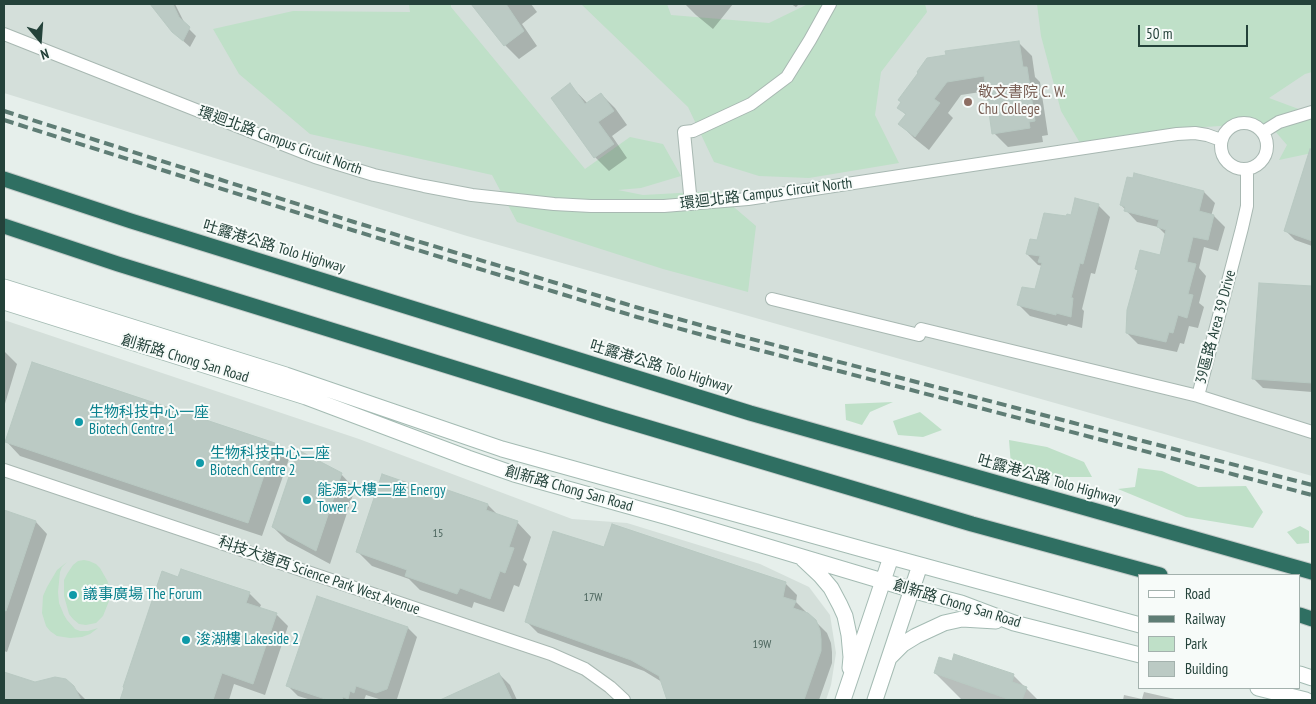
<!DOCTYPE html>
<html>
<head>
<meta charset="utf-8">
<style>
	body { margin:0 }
	#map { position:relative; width:1316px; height:704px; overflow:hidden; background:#e6efeb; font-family:"PT Sans Narrow",sans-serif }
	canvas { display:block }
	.frame { position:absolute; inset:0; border:5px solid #24423a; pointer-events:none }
	.legend { position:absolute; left:1138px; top:574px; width:162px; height:115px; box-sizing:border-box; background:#f7fbf9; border:1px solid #a3b1ad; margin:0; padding:6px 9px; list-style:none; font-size:15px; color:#24423a }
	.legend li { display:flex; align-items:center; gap:10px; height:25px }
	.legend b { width:25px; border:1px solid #a3b1ad }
	.north { position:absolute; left:15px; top:15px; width:50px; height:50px; -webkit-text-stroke:4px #f7fbf9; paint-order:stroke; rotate:162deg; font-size:14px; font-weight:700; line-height:20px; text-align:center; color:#24423a }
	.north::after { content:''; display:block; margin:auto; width:18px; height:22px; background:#24423a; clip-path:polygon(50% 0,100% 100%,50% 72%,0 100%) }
	.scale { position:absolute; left:1138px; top:25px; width:110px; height:22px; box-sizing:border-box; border:2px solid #24423a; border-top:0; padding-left:6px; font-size:15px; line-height:18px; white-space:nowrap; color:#24423a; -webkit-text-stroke:4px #f7fbf9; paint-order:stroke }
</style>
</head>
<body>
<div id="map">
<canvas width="1316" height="704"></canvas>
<div class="frame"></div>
<ul class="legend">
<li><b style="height:6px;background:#fff"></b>Road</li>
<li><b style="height:6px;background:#5f7d75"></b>Railway</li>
<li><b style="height:14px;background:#bfe0c8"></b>Park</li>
<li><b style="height:14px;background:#bbcac4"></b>Building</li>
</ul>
<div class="north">N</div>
<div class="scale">50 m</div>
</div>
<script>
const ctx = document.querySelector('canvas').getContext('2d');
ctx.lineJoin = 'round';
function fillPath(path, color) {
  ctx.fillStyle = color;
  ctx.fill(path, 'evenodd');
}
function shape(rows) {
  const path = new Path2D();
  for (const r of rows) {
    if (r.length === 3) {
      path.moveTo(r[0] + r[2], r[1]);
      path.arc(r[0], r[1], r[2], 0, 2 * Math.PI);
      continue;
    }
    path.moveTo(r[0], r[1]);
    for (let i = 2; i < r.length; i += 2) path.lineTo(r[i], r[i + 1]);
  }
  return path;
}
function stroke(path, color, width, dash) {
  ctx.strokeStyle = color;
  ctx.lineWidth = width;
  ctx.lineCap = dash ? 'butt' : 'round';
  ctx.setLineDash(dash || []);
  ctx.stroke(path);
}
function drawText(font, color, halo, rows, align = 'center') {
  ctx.font = font + ' "PT Sans Narrow","Noto Sans TC",sans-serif';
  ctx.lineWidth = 4;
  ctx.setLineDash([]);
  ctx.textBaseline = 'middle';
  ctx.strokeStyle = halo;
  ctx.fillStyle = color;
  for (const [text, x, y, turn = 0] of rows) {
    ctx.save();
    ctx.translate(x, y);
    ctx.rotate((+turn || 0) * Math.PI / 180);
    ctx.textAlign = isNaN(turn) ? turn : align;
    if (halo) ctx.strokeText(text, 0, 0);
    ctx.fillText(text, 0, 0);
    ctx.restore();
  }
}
fillPath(shape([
	[4,4,1312,4,1312,476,467,236,4,93],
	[4,320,359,439,572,519,627,523,760,564,809,587,830,615,836,653,831,685,826,700,4,700]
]), '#d4dfda');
fillPath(shape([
	[409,4,451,4,451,7,585,169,630,137,663,144,681,176,641,188,618,190,643,195,715,191,756,226,748,292,663,269,517,222,492,175,310,134,239,74,213,29,293,11,410,12],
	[581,4,667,4,671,15,769,23,808,4,925,4,927,12,881,72,875,115,899,163,809,178,759,176,714,162,688,107],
	[1037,4,1312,4,1312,72,1305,74,1269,98,1312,114,1312,153,1279,160,1287,145,1268,123,1173,129,1080,143,1061,111,1041,36],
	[893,402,870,412,862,425,846,420,845,404],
	[920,412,942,430,923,437,898,435,893,421],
	[1009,440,1047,447,1084,462,1092,477,1061,477,1039,474,1011,465],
	[1138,468,1162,471,1198,487,1246,486,1263,512,1253,528,1186,517,1118,489,1135,487],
	[1300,526,1309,531,1309,543,1297,544,1287,532],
	[84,560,89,561,96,564,100,568,108,582,109,591,109,601,103,616,96,623,86,625,79,624,73,619,69,614,64,596,64,580,67,574,73,565,78,561],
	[67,562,62,567,60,572,58,592,59,603,64,615,67,620,75,629,80,631,88,631,98,628,90,634,82,637,70,638,57,636,50,631,46,626,42,613,43,596,47,587,57,570]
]), '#bfe0c8');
fillPath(shape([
	[154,4,175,4,186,26,196,36,190,47,181,39,157,11],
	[473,4,531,4,537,12,522,24,537,46,519,59,505,45],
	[685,4,733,4,713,29,696,15],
	[791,4,799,4,796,7],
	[1018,42,1032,56,1035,77,1040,82,1048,135,1042,136,1043,142,1008,147,994,133,987,91,961,95,948,113,953,118,929,150,914,138,900,124,906,115,899,107],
	[570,85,588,104,601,94,615,108,627,125,612,136,627,158,609,171,595,157],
	[1312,145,1312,246,1295,240,1285,230],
	[1204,192,1215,203,1211,216,1214,216,1225,227,1218,251,1204,247,1199,268,1206,276,1199,303,1204,307,1198,328,1189,326,1184,344,1180,343,1177,352,1138,344,1127,333,1139,271,1137,269,1161,256,1166,235,1158,227,1137,222,1121,205],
	[1098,205,1110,217,1095,274,1091,273,1082,309,1084,311,1082,328,1068,324,1067,326,1030,316,1019,305,1036,291,1043,266,1038,265,1027,254,1038,242,1067,218],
	[1260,284,1312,287,1312,392,1263,388,1253,378],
	[4,351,17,364,4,407],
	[33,364,275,445,289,459,262,536,20,456,6,441],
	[341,474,355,489,330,564,287,541,273,527],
	[437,488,488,505,499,516,517,522,531,537,523,560,527,564,519,587,514,585,504,612,474,602,472,608,420,590,409,579,372,566,358,552,435,493],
	[4,511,36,522,47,534,7,652,4,651],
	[612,526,786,584,797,595,796,602,827,633,831,643,832,652,832,663,819,700,669,700,662,682,644,671,538,633,526,621,605,549],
	[179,578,249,593,261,605,259,609,276,614,288,626,265,695,234,684,229,700,121,700,125,688],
	[408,628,417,637,397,699,392,700,382,700,366,695,364,700,311,700,298,696,288,686],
	[4,673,35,683,73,687,86,700,4,700],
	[935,673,1014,676,1038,700,965,700,961,699],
	[499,674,510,685,517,700,443,700],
	[1144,692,1179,700,1123,700,1124,695,1142,699]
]), '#0003');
const building = shape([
	[150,4,173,4,179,17,190,27,183,41,172,32,150,4],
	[471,4,506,4,524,31,504,46,471,4],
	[1019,41,1023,67,1027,67,1035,121,1029,122,1030,128,992,134,984,76,947,82,934,99,940,103,915,137,898,124,906,114,897,108,901,102,898,100,918,73,917,72,927,58,946,55,945,51,1019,41],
	[570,83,585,104,601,93,614,111,598,122,614,144,594,158,551,98,570,83],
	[1310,149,1312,150,1312,241,1284,231,1310,149],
	[1134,173,1204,191,1199,211,1214,215,1208,240,1193,237,1187,262,1196,264,1188,294,1193,295,1187,318,1178,315,1173,333,1169,332,1166,342,1126,333,1127,310,1138,270,1135,269,1140,250,1160,255,1166,230,1157,227,1159,220,1124,211,1125,207,1120,205,1127,177,1133,178,1134,173],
	[1075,198,1099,204,1083,264,1080,263,1071,298,1073,298,1071,317,1056,313,1056,315,1017,305,1022,287,1035,289,1042,263,1038,262,1040,256,1026,254,1030,239,1037,240,1044,213,1066,216,1067,214,1071,215,1075,198],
	[1259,283,1312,286,1312,383,1252,379,1259,283],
	[32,362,275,443,248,523,5,442,32,362],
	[298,450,342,473,316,551,272,527,298,450],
	[382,474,434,492,436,486,488,504,486,510,518,521,509,547,514,548,505,573,500,571,490,599,460,588,457,594,405,576,407,570,356,552,382,474],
	[4,510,36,521,6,611,4,610,4,510],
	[612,524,786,582,783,597,796,601,793,608,808,613,816,620,820,630,821,639,821,651,804,700,667,700,659,676,631,660,525,622,553,531,604,547,612,524],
	[181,569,250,592,246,603,277,613,253,684,222,673,213,700,120,700,124,688,123,687,162,571,178,577,181,569],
	[317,596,408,627,387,689,376,693,356,686,354,693,350,691,348,699,343,697,342,700,328,700,286,686,317,596],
	[954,654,1014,674,1012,682,1027,687,1022,700,1011,700,934,673,939,657,952,661,954,654],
	[4,672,35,682,55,677,66,679,74,686,81,700,4,700,4,672],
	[499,673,512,700,440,700,499,673]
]);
fillPath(building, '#bbcac4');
stroke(building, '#b8c9c2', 1);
const street = shape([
	[4,34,315,157,374,175,424,186,472,195,554,204,591,206,664,206,748,199,1177,134,1195,133,1207,135,1221,140],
	[1244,146,23],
	[1263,132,1279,122,1312,112],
	[691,204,684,132,693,131,751,104,787,77,810,40,830,4],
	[772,299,919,335,921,329,1198,396,1312,432],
	[1198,396,1242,228,1247,206,1247,169],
	[4,470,551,654,585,669,610,687,624,700]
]);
const secondary = shape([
	[4,287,286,375,502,449,869,551,1140,625],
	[4,302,306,397,468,458,514,474,668,517,926,594,961,603,1014,623,1140,655],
	[803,559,820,575,831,588,840,605,845,616,849,635,851,657,850,668],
	[890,657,903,644,916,636,944,623,962,619,996,621],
	[1300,674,1312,678],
	[1258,688,1306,700],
	[843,700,891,557],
	[875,700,920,565]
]);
const highway = shape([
	[4,179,131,221,750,413,1312,572],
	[4,226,118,264,606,415,972,524,1160,575],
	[1300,615,1312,619]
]);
stroke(street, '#a8b8b2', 14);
stroke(secondary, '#a4bbb3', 17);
stroke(highway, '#c2cac8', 17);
stroke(street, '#fff', 12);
stroke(secondary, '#fff', 15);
stroke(highway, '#2f6f62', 15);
stroke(shape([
	[4,111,354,222,639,308,736,335,1312,485],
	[4,120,352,230,637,317,732,343,1312,495]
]), '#5f7d75', 4, [10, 5]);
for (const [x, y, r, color] of [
	[968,102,5,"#8d6e63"],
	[79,422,5,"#0f9aa8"],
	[200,463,5,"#0f9aa8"],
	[307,500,5,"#0f9aa8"],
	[73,595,5,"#0f9aa8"],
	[186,640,5,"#0f9aa8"]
]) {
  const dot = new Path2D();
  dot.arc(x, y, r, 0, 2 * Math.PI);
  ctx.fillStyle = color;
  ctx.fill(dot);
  stroke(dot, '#f7fbf9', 2);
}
drawText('12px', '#4a645c', null, [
	["15",438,534],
	["17W",593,598],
	["19W",762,645]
]);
drawText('15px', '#785e54', '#f7fbf9', [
	["敬文書院 C. W.",978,93],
	["Chu College",978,110]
], 'left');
drawText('15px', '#24423a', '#f7fbf9', [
	["環迴北路 Campus Circuit North",280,141,20],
	["環迴北路 Campus Circuit North",766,194,-7],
	["吐露港公路 Tolo Highway",274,247,17],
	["39區路 Area 39 Drive",1216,327,-75],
	["創新路 Chong San Road",185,359,17],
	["吐露港公路 Tolo Highway",661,367,17],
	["吐露港公路 Tolo Highway",1049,480,16],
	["創新路 Chong San Road",569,489,16],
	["科技大道西 Science Park West Avenue",319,576,19],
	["創新路 Chong San Road",957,604,17]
]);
drawText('15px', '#0d838f', '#f7fbf9', [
	["生物科技中心一座",89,413],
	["Biotech Centre 1",89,430],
	["生物科技中心二座",210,454],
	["Biotech Centre 2",210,471],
	["能源大樓二座 Energy",317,491],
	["Tower 2",317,508],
	["議事廣場 The Forum",83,595],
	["浚湖樓 Lakeside 2",196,640]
], 'left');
</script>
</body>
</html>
